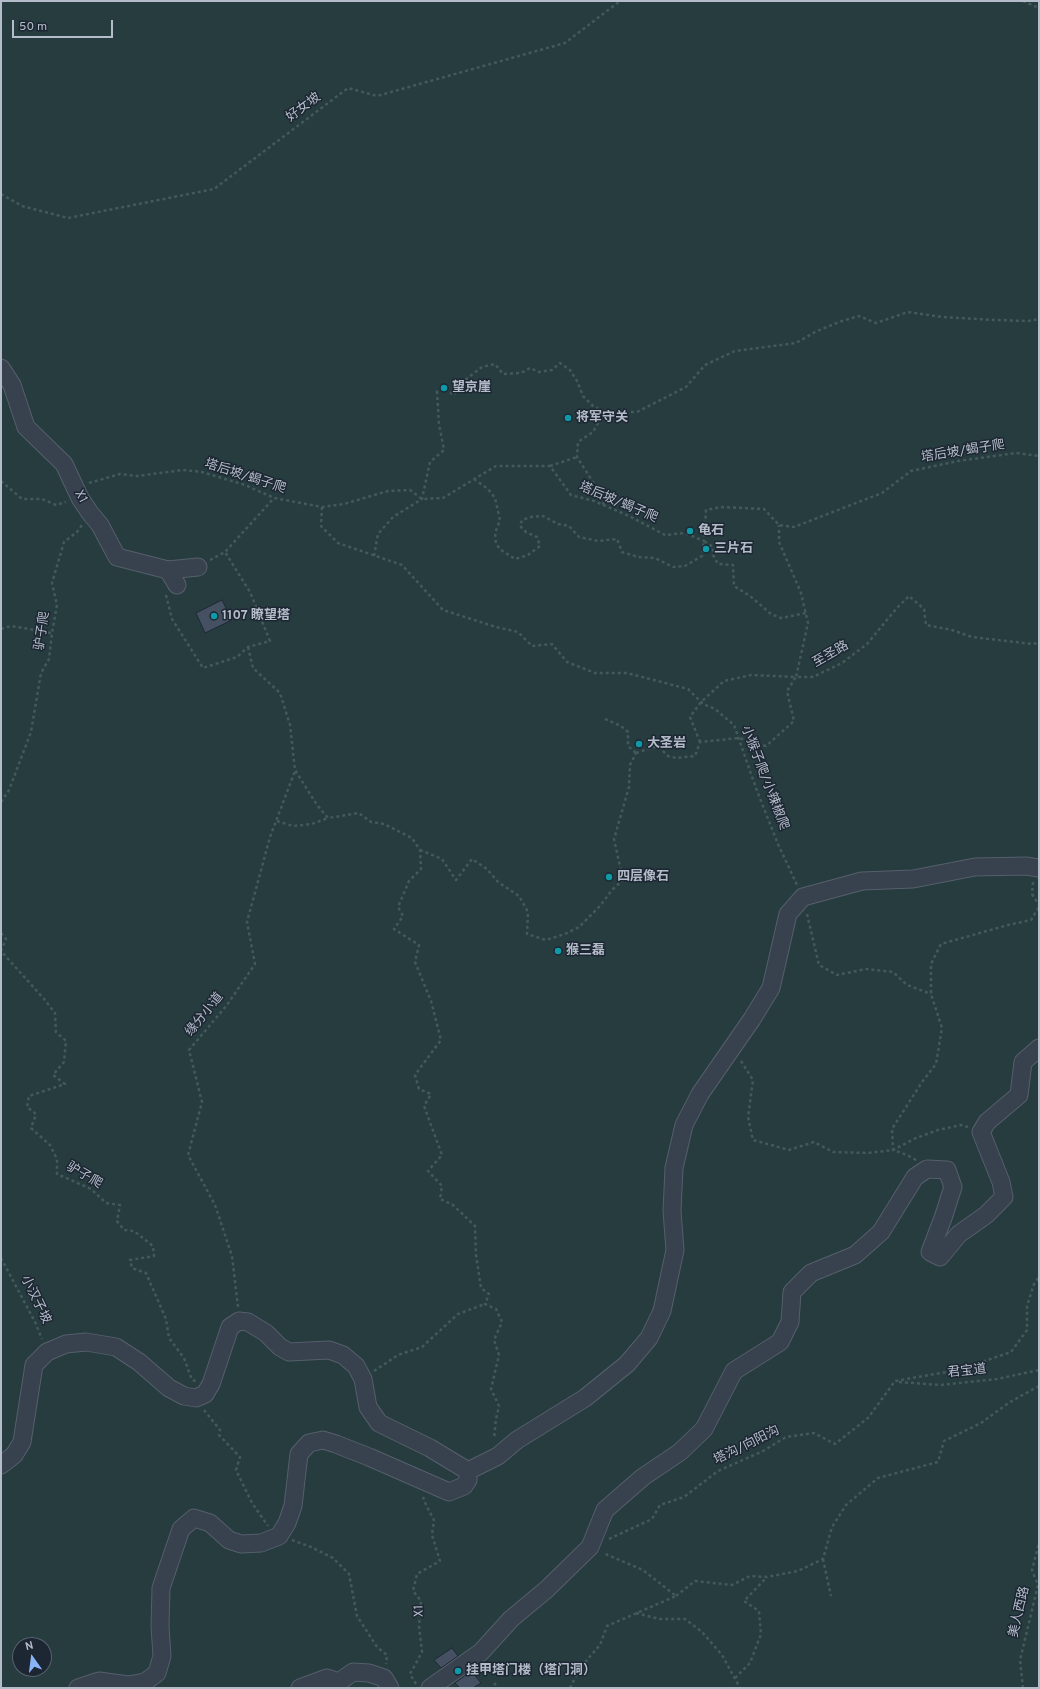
<!DOCTYPE html>
<html>
<head>
<meta charset="utf-8">
<style>
	body { margin:0 }
	#map { position:relative; width:1040px; height:1689px; overflow:hidden; background:#242f3e; font-family:Overpass,sans-serif }
	canvas { display:block }
	.frame { position:absolute; inset:0; border:2px solid #b4bcc9; pointer-events:none }
	.north { position:absolute; left:12px; top:1637px; width:40px; height:40px; box-sizing:border-box; background:#1d2633; border:1px solid #59626f; border-radius:50%; rotate:346deg; font-size:11px; font-weight:700; line-height:16px; text-align:center; color:#b4bcc9 }
	.north::after { content:''; display:block; margin:auto; width:14px; height:18px; background:#8ab4f8; clip-path:polygon(50% 0,100% 100%,50% 72%,0 100%) }
	.scale { position:absolute; left:12px; top:20px; width:101px; height:18px; box-sizing:border-box; border:2px solid #b4bcc9; border-top:0; padding-left:5px; font-size:12px; line-height:14px; white-space:nowrap; color:#b4bcc9; -webkit-text-stroke:3px #1d2633; paint-order:stroke }
</style>
</head>
<body>
<div id="map">
<canvas width="1040" height="1689"></canvas>
<div class="frame"></div>
<div class="north">N</div>
<div class="scale">50 m</div>
</div>
<script>
const ctx = document.querySelector('canvas').getContext('2d');
ctx.lineJoin = 'round';
function fillPath(path, color) {
  ctx.fillStyle = color;
  ctx.fill(path, 'evenodd');
}
function shape(rows) {
  const path = new Path2D();
  for (const r of rows) {
    path.moveTo(r[0], r[1]);
    for (let i = 2; i < r.length; i += 2) path.lineTo(r[i], r[i + 1]);
  }
  return path;
}
function stroke(path, color, width, dash) {
  ctx.strokeStyle = color;
  ctx.lineWidth = width;
  ctx.lineCap = dash ? 'butt' : 'round';
  ctx.setLineDash(dash || []);
  ctx.stroke(path);
}
function drawText(font, color, halo, rows, align = 'center') {
  ctx.font = font + ' Overpass,"Noto Sans SC",sans-serif';
  ctx.lineWidth = 3;
  ctx.setLineDash([]);
  ctx.textBaseline = 'middle';
  ctx.strokeStyle = halo;
  ctx.fillStyle = color;
  for (const [text, x, y, turn = 0] of rows) {
    ctx.save();
    ctx.translate(x, y);
    ctx.rotate((+turn || 0) * Math.PI / 180);
    ctx.textAlign = isNaN(turn) ? turn : align;
    if (halo) ctx.strokeText(text, 0, 0);
    ctx.fillText(text, 0, 0);
    ctx.restore();
  }
}
fillPath(shape([
	[1,1,1039,1,1039,1688,1,1688],
	[20,1645,44,1645,44,1669,20,1669]
]), '#263c3f');
const building = shape([
	[222,600,232,620,205,633,196,613,222,600],
	[452,1648,458,1656,441,1668,434,1660,452,1648],
	[471,1671,481,1683,473,1688,460,1688,455,1683,471,1671]
]);
fillPath(building, '#455162');
stroke(building, '#1f2835', 1);
const minor = shape([
	[1,368,12,385,26,427,64,464,80,498,90,513,100,525,117,557,168,570,198,567],
	[168,570,177,585],
	[1,1465,14,1455,22,1442,34,1365,47,1352,66,1344,86,1342,116,1347,139,1362,169,1388,184,1396,196,1398,205,1394,211,1384,230,1327,239,1321,248,1322,266,1333,280,1347,289,1352,329,1350,343,1355,356,1366,363,1379,368,1407,379,1423,430,1448,468,1471],
	[468,1471,498,1456,517,1440,585,1398,627,1364,649,1338,662,1311,675,1250,672,1211,674,1168,684,1125,700,1094,752,1019,771,988,788,914,803,897,862,881,913,879,975,867,1026,866,1039,868],
	[78,1688,99,1681,128,1685,145,1682,157,1673,162,1656,160,1626,161,1588,181,1529,194,1518,210,1523,229,1540,241,1544,261,1543,279,1536,287,1523,293,1506,299,1454,309,1443,323,1440,336,1444,369,1457,449,1492,464,1486,468,1480,468,1471],
	[300,1688,327,1678,339,1682,353,1672,369,1673,384,1678,390,1688],
	[430,1688,481,1652,511,1619,547,1589,590,1547,605,1510,643,1477,680,1452,704,1429,734,1371,780,1342,790,1322,792,1292,811,1273,855,1255,881,1232,915,1177,927,1169,947,1170,953,1187,943,1218,930,1252,940,1257,959,1234,986,1215,1004,1197,1001,1182,981,1132,987,1122,1019,1095,1023,1062,1039,1048]
]);
stroke(minor, '#565f6c', 19);
stroke(shape([
	[1023,1,1039,8],
	[1,194,22,206,68,218,214,189,348,88,377,96,565,43,620,1],
	[550,466,577,457],
	[474,479,488,489,495,498,500,520,495,533,496,544,501,550,515,559,528,555,540,546,537,537,526,532,520,526,522,520,531,517,543,516,558,524,569,526,579,537,598,541,617,539,622,552,638,557,655,558,673,567,685,566,702,556,704,541,713,547,713,555,718,564,733,565,734,586,750,596,771,614,781,618,806,613],
	[1,481,22,499,42,499,56,505,66,502],
	[89,483,120,474,137,476,183,470,202,472,245,485,274,498,322,507,344,504,388,491,410,490,422,499,443,498,496,466,550,466,571,495,594,501,629,516,665,535,685,533,704,541,706,510,721,507,764,509,779,525,794,527,882,493,911,471,958,461,1016,453,1039,456],
	[604,505,598,490,577,457,578,442,593,432,604,412],
	[322,507,321,526,338,543,402,565,443,610,496,627,518,632,532,646,552,644,567,662,595,673,627,673,688,689,703,704,715,709,734,725,757,791,778,844,797,885],
	[374,556,378,534,393,517,422,499,430,462,444,450,439,424,437,391,444,388,454,395,465,380,482,367,495,364,503,374,521,373,530,368,539,372,552,370,560,363,570,370,577,381,583,396,593,406,604,412,637,412,686,387,705,365,735,351,796,343,815,332,839,322,859,316,876,323,908,312,942,317,995,320,1028,321,1039,319],
	[210,560,225,552,274,498],
	[166,595,172,619,203,668,237,657,248,647,270,641,250,592,225,552],
	[1,629,11,626,51,633],
	[248,647,253,668,280,693,290,725,295,770,317,805,328,818,359,813,371,822,384,824,412,838,420,850,421,869,409,881,398,907,403,916,394,929,419,945,415,962,431,1001,441,1040,415,1075,419,1089,431,1094,424,1106,442,1155,428,1171,442,1186,440,1199,453,1205,475,1226,476,1255,481,1288,489,1294,485,1304,496,1309,502,1322,494,1340,499,1355,491,1389,499,1406,496,1419,494,1439],
	[605,719,621,726,628,732,628,746,636,753],
	[700,742,690,717,701,702,724,681,751,675,796,677,808,623,801,593,779,542,779,525],
	[636,753,658,746,668,756,676,758,695,756,700,742,739,738,766,746,794,721,787,691,796,677,813,677,842,663,867,644,896,609,909,596,924,609,926,625,952,630,972,637,1032,644,1039,643],
	[1,802,9,790,31,732,41,673,49,659,52,633,57,605,52,583,64,542,77,532,82,525],
	[277,821,293,826,312,824,328,818],
	[420,850,442,859,456,880,472,859,487,869,498,882,519,896,528,912,527,934,546,940,565,934,579,927,600,906,612,890,623,880,614,839,629,787,630,765,636,753],
	[1033,882,1032,894,1039,905],
	[807,914,819,965,837,975,866,969,893,972,907,985,931,994],
	[1,933,6,939,1,951,44,999,55,1013,56,1032,66,1041,64,1062,53,1075,65,1084,29,1096,27,1107,36,1114,31,1128,50,1145,57,1159,57,1174,91,1189,106,1203,120,1205,117,1221,124,1230,134,1231,153,1246,154,1256,130,1260,132,1268,146,1273,166,1319,169,1338,184,1358,192,1380,196,1381],
	[741,1061,753,1080,748,1117,753,1140,789,1150,814,1142,833,1152,868,1153,893,1150,916,1138,938,1130,961,1125,968,1127],
	[916,1160,907,1155,893,1150,892,1129,922,1082,936,1064,942,1028,931,994,931,964,941,944,1008,925,1031,920,1039,907],
	[1,1258,35,1322,42,1339],
	[238,1307,232,1256,215,1205,188,1155,202,1102,189,1050,227,1005,255,964,247,922,270,837,295,771],
	[374,1371,398,1355,422,1347,458,1314,485,1304],
	[899,1382,940,1385,997,1379,1039,1370],
	[204,1410,220,1430,219,1435,240,1457,236,1470,252,1503,268,1526],
	[609,1539,652,1519,660,1505,684,1497,718,1471,763,1451,786,1437,814,1433,835,1444,868,1418,895,1381,958,1370,1011,1352,1027,1330,1027,1306,1034,1284,1039,1277],
	[292,1540,311,1547,333,1558,349,1574,357,1616,377,1647,387,1655,386,1664],
	[823,1559,831,1596],
	[676,1596,695,1581,732,1585,750,1576,767,1577,798,1571,823,1559,832,1527,846,1505,878,1478,938,1462,944,1441,981,1423,1010,1402,1039,1386],
	[636,1613,659,1619,685,1619,702,1632,722,1655,740,1688],
	[735,1678,750,1663,761,1634,759,1611,744,1601,767,1577],
	[494,1683,498,1688],
	[416,1684,410,1674,422,1652,419,1626,421,1601,413,1591,417,1574,440,1561,432,1535,434,1520,427,1507,423,1497],
	[570,1688,580,1668,600,1645,607,1626,676,1596,643,1570,603,1553],
	[1023,1688,1020,1660,1038,1585,1032,1570,1039,1543]
]), '#44595c', 2.5, [3, 3]);
stroke(minor, '#38414e', 17);
for (const [x, y, r, color] of [
	[444,388,4,"#0f9aa8"],
	[568,418,4,"#0f9aa8"],
	[690,531,4,"#0f9aa8"],
	[706,549,4,"#0f9aa8"],
	[214,616,4,"#0f9aa8"],
	[639,744,4,"#0f9aa8"],
	[609,877,4,"#0f9aa8"],
	[558,951,4,"#0f9aa8"],
	[458,1671,4,"#0f9aa8"]
]) {
  const dot = new Path2D();
  dot.arc(x, y, r, 0, 2 * Math.PI);
  ctx.fillStyle = color;
  ctx.fill(dot);
  stroke(dot, '#1d2633', 1.5);
}
drawText('13px', '#b4bcc9', '#1d2633', [
	["好女坡",304,108,-37],
	["塔后坡/蝎子爬",963,452,-9],
	["塔后坡/蝎子爬",245,477,18],
	["X1",80,497,62],
	["塔后坡/蝎子爬",618,503,23],
	["驴子爬",43,631,-82],
	["至圣路",831,655,-30],
	["小猴子爬/小辣椒爬",764,778,69],
	["缘分小道",205,1015,-51],
	["驴子爬",84,1176,30],
	["小汉子坡",35,1300,64],
	["君宝道",967,1372,-6],
	["塔沟/向阳沟",747,1446,-26],
	["X1",420,1611,-91],
	["美人西路",1020,1612,-77]
]);
drawText('bold 13px', '#b4bcc9', '#1d2633', [
	["望京崖",452,388],
	["将军守关",576,418],
	["龟石",698,531],
	["三片石",714,549],
	["1107 瞭望塔",222,616],
	["大圣岩",647,744],
	["四层像石",617,877],
	["猴三磊",566,951],
	["挂甲塔门楼（塔门洞）",466,1671]
], 'left');
</script>
</body>
</html>
